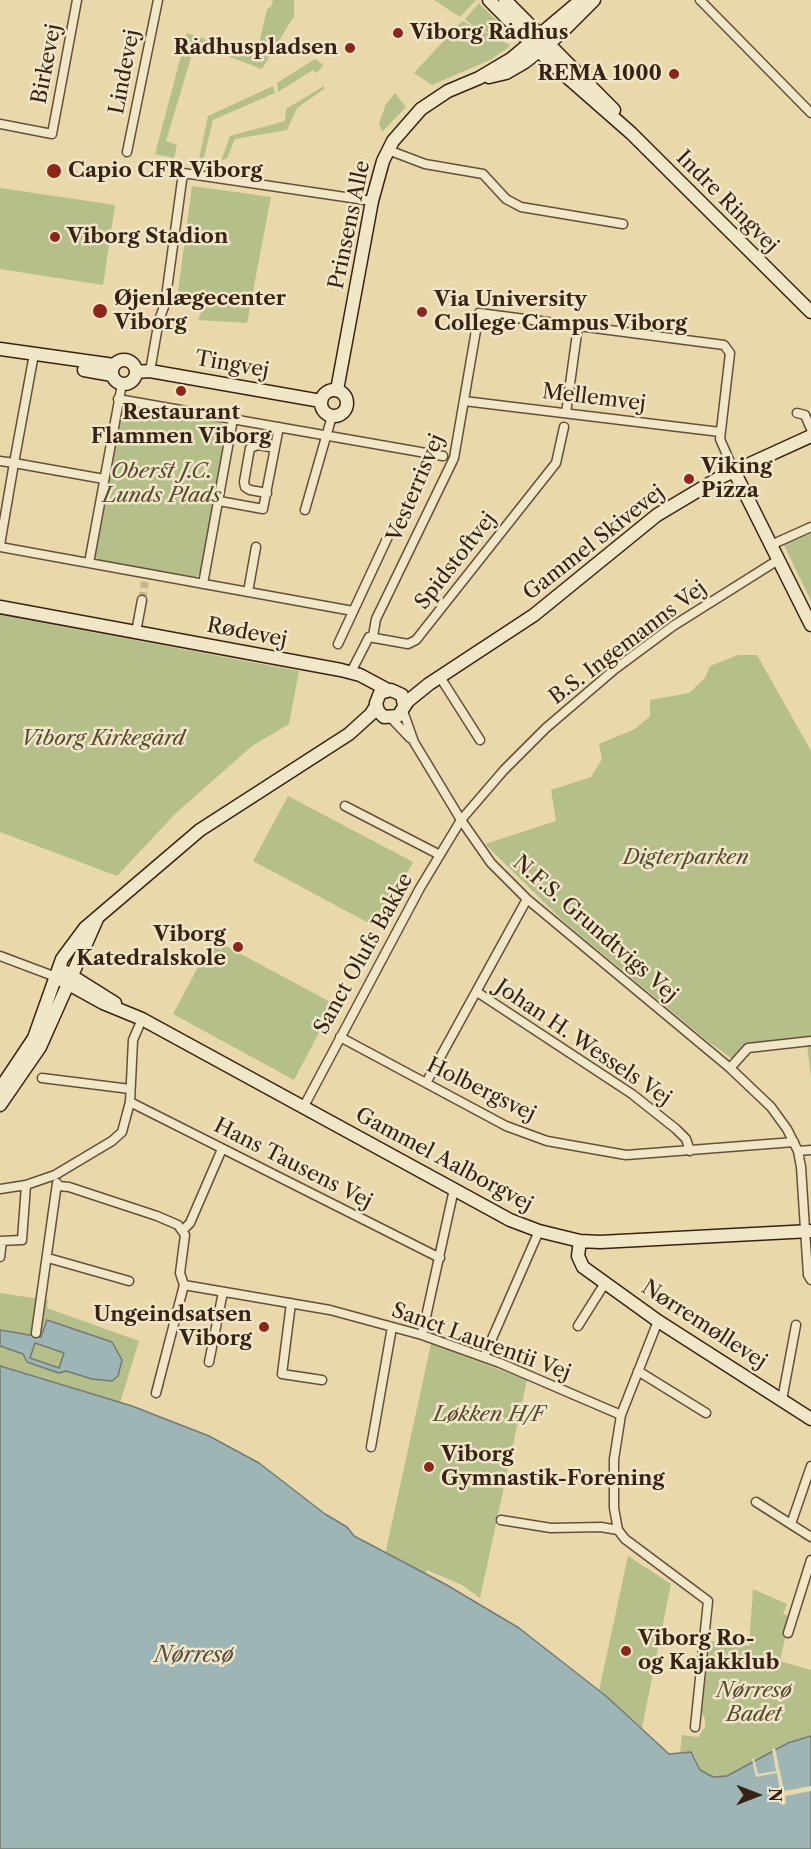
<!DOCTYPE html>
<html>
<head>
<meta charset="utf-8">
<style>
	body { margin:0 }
	#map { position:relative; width:811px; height:1849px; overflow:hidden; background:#e9d8aa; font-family:"Libre Caslon Text",serif }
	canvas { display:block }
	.north { position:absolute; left:727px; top:1765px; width:60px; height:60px; -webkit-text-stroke:4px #f1e6c8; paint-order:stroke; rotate:90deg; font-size:16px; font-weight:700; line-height:24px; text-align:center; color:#382312 }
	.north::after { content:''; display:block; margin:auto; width:21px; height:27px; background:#382312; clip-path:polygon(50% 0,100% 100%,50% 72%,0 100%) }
</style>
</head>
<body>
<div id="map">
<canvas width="811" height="1849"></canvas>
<div class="north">N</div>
</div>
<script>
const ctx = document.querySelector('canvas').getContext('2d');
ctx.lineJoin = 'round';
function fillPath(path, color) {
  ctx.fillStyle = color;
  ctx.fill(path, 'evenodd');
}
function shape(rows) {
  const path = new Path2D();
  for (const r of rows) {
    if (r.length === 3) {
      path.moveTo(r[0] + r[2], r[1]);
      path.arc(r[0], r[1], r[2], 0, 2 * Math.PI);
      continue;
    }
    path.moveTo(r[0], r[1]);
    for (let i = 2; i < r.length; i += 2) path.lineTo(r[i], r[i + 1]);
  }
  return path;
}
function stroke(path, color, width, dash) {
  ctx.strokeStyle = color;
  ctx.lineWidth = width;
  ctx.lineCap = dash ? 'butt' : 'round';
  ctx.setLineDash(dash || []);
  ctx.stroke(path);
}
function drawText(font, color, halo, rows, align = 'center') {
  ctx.font = font + ' "Libre Caslon Text",serif';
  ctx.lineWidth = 5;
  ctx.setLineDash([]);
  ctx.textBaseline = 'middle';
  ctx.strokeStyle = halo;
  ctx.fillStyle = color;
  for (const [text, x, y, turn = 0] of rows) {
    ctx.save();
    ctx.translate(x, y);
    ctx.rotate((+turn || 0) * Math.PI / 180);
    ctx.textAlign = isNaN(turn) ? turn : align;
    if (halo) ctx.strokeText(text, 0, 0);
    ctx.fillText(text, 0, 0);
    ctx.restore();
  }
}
fillPath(shape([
	[273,0,294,0,294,16,262,69,195,44,166,141,177,145,174,158,155,154,187,33,256,57,267,9,271,7],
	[434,0,476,0,460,17],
	[479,3,508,32,510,42,473,26,465,19],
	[462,21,510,45,509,47,490,60,432,85,414,73],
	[315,59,323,65,317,73,313,70,278,92,277,83],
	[273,86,275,93,213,120,204,157,199,159,208,116],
	[324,86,324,89,297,108,287,130,235,139,227,158,221,161,230,136,285,121,286,109],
	[395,93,406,107,382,132,379,123,386,104],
	[192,186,271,197,247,323,198,320,205,304,177,299],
	[0,188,115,205,103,285,0,269],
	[128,405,218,421,227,428,202,572,196,577,99,560,94,555,121,409],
	[811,533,811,601,784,545],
	[0,615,299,671,289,724,252,746,176,813,117,876,0,832],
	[738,655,757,655,811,751,811,1078,807,1045,751,1051,739,1064,705,1039,562,920,485,844,556,821,551,790,591,777,602,759,599,744,635,729,650,716,650,700,689,693,705,678,710,666],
	[288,796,413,862,378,928,253,861],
	[213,939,334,1004,294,1080,173,1014],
	[0,1293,48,1300,47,1308,139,1341,120,1403,0,1366],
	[431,1344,527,1380,480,1598,462,1585,427,1570,425,1574,385,1555],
	[628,1556,671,1584,642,1728,599,1691],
	[753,1589,787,1604,783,1614,790,1616,780,1661,811,1670,811,1736,788,1743,727,1776,713,1777,700,1770,694,1755,680,1752,682,1735,698,1737,705,1727,705,1719,701,1712,710,1641,749,1646]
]), '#b4bf8a');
const water = shape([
	[47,1320,112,1342,122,1360,118,1376,112,1381,92,1379,66,1371,59,1373,27,1362,23,1354,0,1346,0,1330,41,1337,47,1320],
	[35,1343,64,1353,59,1368,30,1358,35,1343],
	[0,1366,132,1406,209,1436,259,1463,325,1514,347,1527,354,1536,445,1584,519,1628,606,1696,669,1754,691,1752,700,1770,713,1777,727,1776,788,1743,811,1736,811,1849,0,1849,0,1366]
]);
fillPath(water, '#9db6b5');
stroke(water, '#757b74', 1.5);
fillPath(shape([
	[775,1748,784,1791,811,1786,811,1791,785,1796,786,1804,782,1805,777,1773,756,1777,752,1759,754,1758,758,1774,776,1771,772,1749]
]), '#e9d8aa');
stroke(shape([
	[142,600,145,582]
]), '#c6b48c', 8, [8, 4]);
const street = shape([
	[700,0,811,113],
	[0,124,52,134,77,0],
	[388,150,425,164,483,174,506,199,521,207,623,224],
	[127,152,158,0],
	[150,371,159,320,165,304,183,173,372,201],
	[118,399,443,456],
	[464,401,720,432],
	[566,413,578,326],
	[797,413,805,415,811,429],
	[0,461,14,463,34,354],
	[267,493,250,490,245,487,244,482,250,448,258,445,275,448],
	[219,501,263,509,279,427],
	[305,510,332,416],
	[0,545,14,463,104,479],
	[771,545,811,527],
	[0,547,353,611],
	[89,563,122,384],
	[203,584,233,419],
	[248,592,256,547],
	[136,632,142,600],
	[373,636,376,619,454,458,479,313,724,345,730,353,720,439,734,471],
	[338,644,392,528],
	[351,672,369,637,408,644,416,640,556,463,564,427],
	[440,677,480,740],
	[403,711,414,742,461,820,491,863,527,899,730,1068,771,1107,787,1129,798,1151,801,1167,808,1275,811,1280],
	[391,718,410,738],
	[345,806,440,855],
	[0,956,56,977],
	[477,992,632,1094,676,1129,686,1139,690,1151],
	[340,1037,506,1126,547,1141,626,1155,794,1142],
	[730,1068,748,1048,811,1041],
	[42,1078,130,1089],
	[426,1083,527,899],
	[130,1102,440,1258],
	[303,1108,420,888,461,820,504,770,546,728,615,669,673,626,778,560],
	[798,1151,811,1150],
	[58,1186,69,1187,157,1216,178,1225,185,1235,180,1273,184,1285,330,1310,422,1335,500,1363,621,1415],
	[0,1189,26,1185,55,1175,112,1141,122,1132,130,1102,133,1040,142,1019],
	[183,1230,190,1223,222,1149],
	[0,1241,22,1240,26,1185],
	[0,1257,2,1241],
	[48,1258,129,1281],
	[291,1303,282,1374,322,1380],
	[658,1321,621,1415,614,1459,614,1508,618,1530,625,1539,708,1601,695,1727],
	[578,1326,605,1283],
	[36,1333,57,1183],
	[422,1335,454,1189],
	[484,1357,539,1231],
	[209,1362,223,1292],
	[638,1371,706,1413],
	[156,1393,184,1285],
	[782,1400,796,1325],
	[371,1447,392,1327],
	[756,1502,811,1537],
	[501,1520,551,1528,601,1527,618,1530],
	[791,1524,811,1466],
	[788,1633,811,1560]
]);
const secondary = shape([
	[489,0,550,62,631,133,811,312],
	[505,0,614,110],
	[489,77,506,73,525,62,559,35,594,0],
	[0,349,114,365],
	[124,372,12],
	[84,370,112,375],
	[136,372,150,371,321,401],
	[334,403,13],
	[337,390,372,201,383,161,393,141,421,109,448,91,479,78,511,59,581,0],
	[734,471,811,625],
	[0,607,341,670,360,675,388,690],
	[404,706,402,695,391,690,380,693,376,703,378,711,384,717,398,716,408,701,429,684,534,615,657,515,719,478,811,436],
	[64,971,115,1003],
	[56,977,103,1003,142,1019,510,1220,539,1231,580,1241,600,1242,811,1231],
	[0,1089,34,1038,62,959,85,928,200,830,349,734,371,714,376,706],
	[0,1105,40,1047,97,919],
	[580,1241,578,1256,583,1267,658,1321,811,1419]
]);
stroke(street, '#645038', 11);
stroke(secondary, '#382312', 15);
stroke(street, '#f1e6c8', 8);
stroke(secondary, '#f1e6c8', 12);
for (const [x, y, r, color] of [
	[398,33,6,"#8f2418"],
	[350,48,6,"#8f2418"],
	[674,74,6,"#8f2418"],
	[54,171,8,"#8f2418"],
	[55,237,6,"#8f2418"],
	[100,311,8,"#8f2418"],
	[422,312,6,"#8f2418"],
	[181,391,6,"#8f2418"],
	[689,479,6,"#8f2418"],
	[238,947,6,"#8f2418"],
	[264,1327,6,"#8f2418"],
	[429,1467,6,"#8f2418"],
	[626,1651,6,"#8f2418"]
]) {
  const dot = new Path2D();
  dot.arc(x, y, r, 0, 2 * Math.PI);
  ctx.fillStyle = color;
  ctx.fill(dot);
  stroke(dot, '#f1e6c8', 2);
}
drawText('bold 21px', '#382312', '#f1e6c8', [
	["Viborg Rådhus",410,33],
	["Rådhuspladsen",338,48,"right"],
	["REMA 1000",662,74,"right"],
	["Capio CFR Viborg",68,171],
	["Viborg Stadion",67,237],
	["Øjenlægecenter",114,299],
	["Viborg",114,323],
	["Via University",434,300],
	["College Campus Viborg",434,324],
	["Restaurant",181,413,"center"],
	["Flammen Viborg",181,437,"center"],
	["Viking",701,467],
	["Pizza",701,491],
	["Viborg",226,935,"right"],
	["Katedralskole",226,959,"right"],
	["Ungeindsatsen",252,1315,"right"],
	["Viborg",252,1339,"right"],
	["Viborg",441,1455],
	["Gymnastik-Forening",441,1479],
	["Viborg Ro-",638,1639],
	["og Kajakklub",638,1663]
], 'left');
drawText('21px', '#382312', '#f1e6c8', [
	["Birkevej",47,64,-79],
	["Lindevej",125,72,-79],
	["Indre Ringvej",727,202,45],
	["Prinsens Alle",350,225,-78],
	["Tingvej",232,365,10],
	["Mellemvej",594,398,7],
	["Vesterrisvej",416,488,-67],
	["Gammel Skivevej",594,543,-38],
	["Spidstoftvej",456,561,-52],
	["Rødevej",247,633,11],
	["B.S. Ingemanns Vej",628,643,-37],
	["N.F.S. Grundtvigs Vej",595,929,41],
	["Sanct Olufs Bakke",364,954,-61],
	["Johan H. Wessels Vej",583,1043,34],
	["Holbergsvej",481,1090,26],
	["Gammel Aalborgvej",444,1160,28],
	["Hans Tausens Vej",293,1164,27],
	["Nørremøllevej",704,1325,33],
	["Sanct Laurentii Vej",481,1342,20]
]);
drawText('italic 21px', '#574a30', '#f1e6c8', [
	["Oberst J.C.",162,472],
	["Lunds Plads",162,496],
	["Viborg Kirkegård",103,739],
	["Digterparken",686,858],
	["Løkken H/F",489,1415],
	["Nørresø",754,1691],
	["Badet",754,1715]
]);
drawText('italic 22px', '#564f43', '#f1e6c8', [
	["Nørresø",194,1656]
]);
</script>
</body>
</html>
